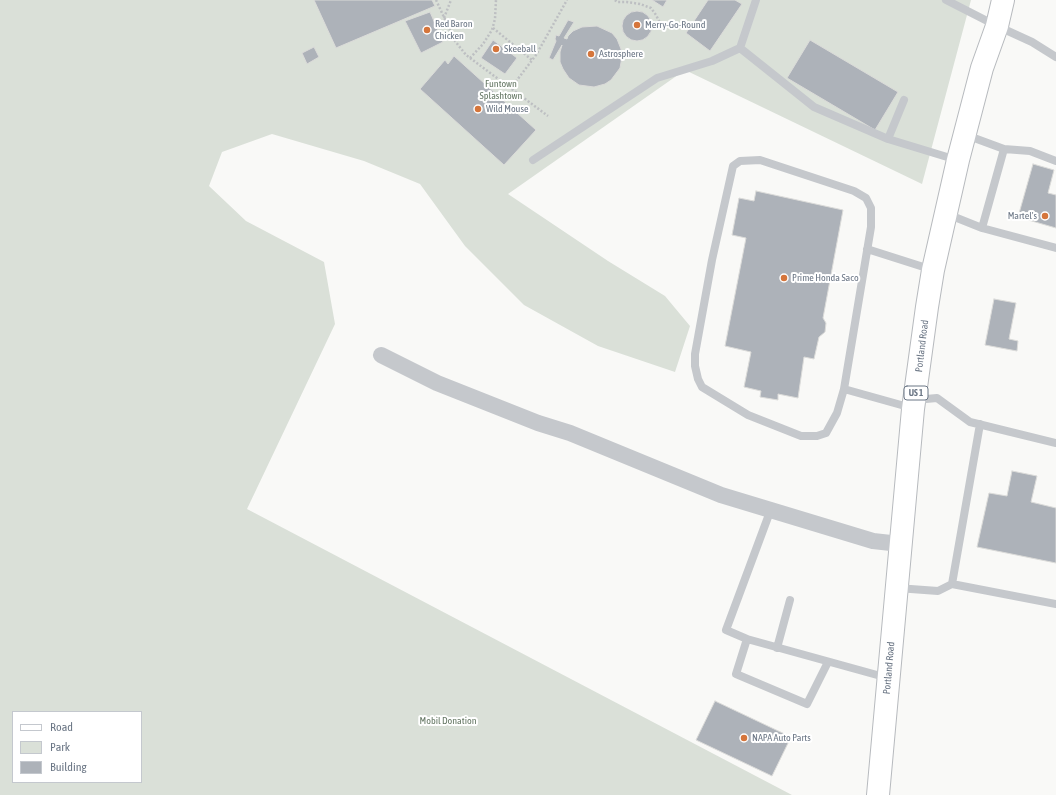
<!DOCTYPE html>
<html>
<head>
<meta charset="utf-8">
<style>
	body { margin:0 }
	#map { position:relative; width:1056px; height:795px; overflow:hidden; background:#f9f9f7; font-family:"Asap Condensed",sans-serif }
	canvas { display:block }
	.legend { position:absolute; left:12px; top:711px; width:130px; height:72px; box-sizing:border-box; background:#fff; border:1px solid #c4c8ce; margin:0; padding:5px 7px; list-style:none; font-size:12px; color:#6b7685 }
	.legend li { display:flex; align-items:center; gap:8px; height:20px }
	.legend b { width:20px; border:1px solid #c4c8ce }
</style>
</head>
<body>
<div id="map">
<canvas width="1056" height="795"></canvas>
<ul class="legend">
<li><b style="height:5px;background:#fff"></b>Road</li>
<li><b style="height:11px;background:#dae0d8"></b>Park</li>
<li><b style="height:11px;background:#adb2b9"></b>Building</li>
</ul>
</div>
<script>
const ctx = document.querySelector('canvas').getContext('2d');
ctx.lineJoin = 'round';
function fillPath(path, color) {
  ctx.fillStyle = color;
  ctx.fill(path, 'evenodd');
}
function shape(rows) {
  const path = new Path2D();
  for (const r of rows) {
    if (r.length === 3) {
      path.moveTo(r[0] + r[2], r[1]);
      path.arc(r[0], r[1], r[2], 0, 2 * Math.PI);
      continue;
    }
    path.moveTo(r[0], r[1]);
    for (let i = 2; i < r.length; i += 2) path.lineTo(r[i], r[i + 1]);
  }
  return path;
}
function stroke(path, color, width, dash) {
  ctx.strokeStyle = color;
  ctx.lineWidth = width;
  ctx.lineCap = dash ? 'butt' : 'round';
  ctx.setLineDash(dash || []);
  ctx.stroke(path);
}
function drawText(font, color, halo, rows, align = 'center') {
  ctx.font = font + ' "Asap Condensed",sans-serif';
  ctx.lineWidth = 4;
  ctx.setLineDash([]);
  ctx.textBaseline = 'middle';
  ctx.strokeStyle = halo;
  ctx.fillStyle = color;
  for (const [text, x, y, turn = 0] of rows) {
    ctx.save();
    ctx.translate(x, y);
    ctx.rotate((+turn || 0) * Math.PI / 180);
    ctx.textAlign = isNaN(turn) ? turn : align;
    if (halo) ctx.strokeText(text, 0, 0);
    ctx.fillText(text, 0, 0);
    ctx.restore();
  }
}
fillPath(shape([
	[0,0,971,0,922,184,685,70,508,194,608,261,665,296,690,326,675,372,598,346,524,305,465,246,420,184,364,161,272,134,222,152,209,186,246,221,324,262,335,324,247,509,792,795,0,795],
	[13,712,141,712,141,782,13,782]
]), '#dae0d8');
const building = shape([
	[314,0,432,0,435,6,336,48,314,0],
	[652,0,667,0,663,7,652,0],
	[708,0,735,0,742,4,710,51,686,33,708,0],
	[637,26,15],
	[430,12,443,42,421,53,405,21,430,12],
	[568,20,574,22,564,38,567,39,568,36,573,31,582,27,597,26,612,33,617,39,621,49,622,57,620,68,611,80,605,84,594,87,579,85,569,78,563,69,560,62,560,52,562,45,553,60,549,58,556,41,555,39,556,35,559,36,568,20],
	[493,40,517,58,505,74,481,58,493,40],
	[810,40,898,92,875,130,787,78,810,40],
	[314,47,319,57,307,64,302,53,314,47],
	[454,56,536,130,504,165,420,89,445,60,448,64,454,56],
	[1033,164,1054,170,1048,193,1056,195,1056,228,1018,217,1033,164],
	[756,191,843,210,823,318,826,323,825,332,819,337,814,359,804,357,798,398,778,394,778,400,760,397,761,391,744,387,751,352,725,346,746,238,732,235,739,198,754,201,756,191],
	[994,299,1016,303,1009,339,1018,341,1017,351,985,345,994,299],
	[1012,471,1037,476,1031,502,1056,508,1056,563,977,547,989,493,1007,496,1012,471],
	[715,701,791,737,772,776,696,740,715,701]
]);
fillPath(building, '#adb2b9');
stroke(building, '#dbdbd9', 1);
const primary = shape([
	[878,795,913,409,927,307,933,270,958,160,982,68,997,26,1003,0]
]);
stroke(primary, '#b7babe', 24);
stroke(shape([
	[436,0,455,41,466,55,548,116],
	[615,0,617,2,627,2,640,4,651,8,656,15,660,23],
	[444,18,451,0],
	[493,28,532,60],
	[470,58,483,44,492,30,495,19,496,0],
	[511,88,536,55,567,0]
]), '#bdbfc2', 2.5, [2, 2]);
stroke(shape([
	[756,0,740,48,814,107,888,139,957,160],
	[946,0,997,26,1032,42,1056,57],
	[888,139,904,100],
	[1004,149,1030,151,1056,161],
	[533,160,657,78,712,61,740,48],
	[947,214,982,228,1004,149,966,135],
	[982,228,1056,248],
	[867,249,933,270],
	[844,389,871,227,871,208,866,198,854,191,760,160,740,161,733,166,712,260,695,354,695,366,698,379,702,387,748,415,801,436,817,436,826,433,837,413,844,389,912,408],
	[915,400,937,398,970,422,1056,443],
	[952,584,980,424],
	[897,588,938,591,952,584,1056,604],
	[747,639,726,630,771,509],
	[777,648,790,600],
	[828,662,807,704,736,674,747,639,888,678]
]), '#c5c8cc', 8);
stroke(shape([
	[381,355,437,383,538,423,570,433,721,495,873,541,900,544]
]), '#c5c8cc', 16);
stroke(primary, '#fff', 22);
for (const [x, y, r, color] of [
	[637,25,4,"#d5753b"],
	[427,30,4,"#d5753b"],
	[496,49,4,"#d5753b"],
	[591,54,4,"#d5753b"],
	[478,109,4,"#d5753b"],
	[1045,216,4,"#d5753b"],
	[784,278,4,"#d5753b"],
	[744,738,4,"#d5753b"]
]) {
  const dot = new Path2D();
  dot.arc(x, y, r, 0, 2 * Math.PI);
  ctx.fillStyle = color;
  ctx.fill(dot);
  stroke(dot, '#fff', 1.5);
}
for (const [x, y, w] of [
	[916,393,24]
]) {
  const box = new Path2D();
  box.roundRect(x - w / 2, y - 7, w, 14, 3);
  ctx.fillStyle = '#fff';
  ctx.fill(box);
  stroke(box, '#6b7685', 1);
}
drawText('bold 9px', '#6b7685', null, [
	["US 1",916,393]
]);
drawText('10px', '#6b7685', '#fff', [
	["Red Baron",435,24],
	["Chicken",435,36],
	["Merry-Go-Round",645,25],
	["Skeeball",504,49],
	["Astrosphere",599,54],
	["Wild Mouse",486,109],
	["Martel's",1037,216,"right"],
	["Prime Honda Saco",792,278],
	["NAPA Auto Parts",752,738]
], 'left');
drawText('10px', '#667865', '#fff', [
	["Funtown",501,84],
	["Splashtown",501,96],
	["Mobil Donation",448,721]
]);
drawText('10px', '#6b7685', '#fff', [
	["Portland Road",922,346,-83],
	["Portland Road",889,668,-85]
]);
</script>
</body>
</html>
